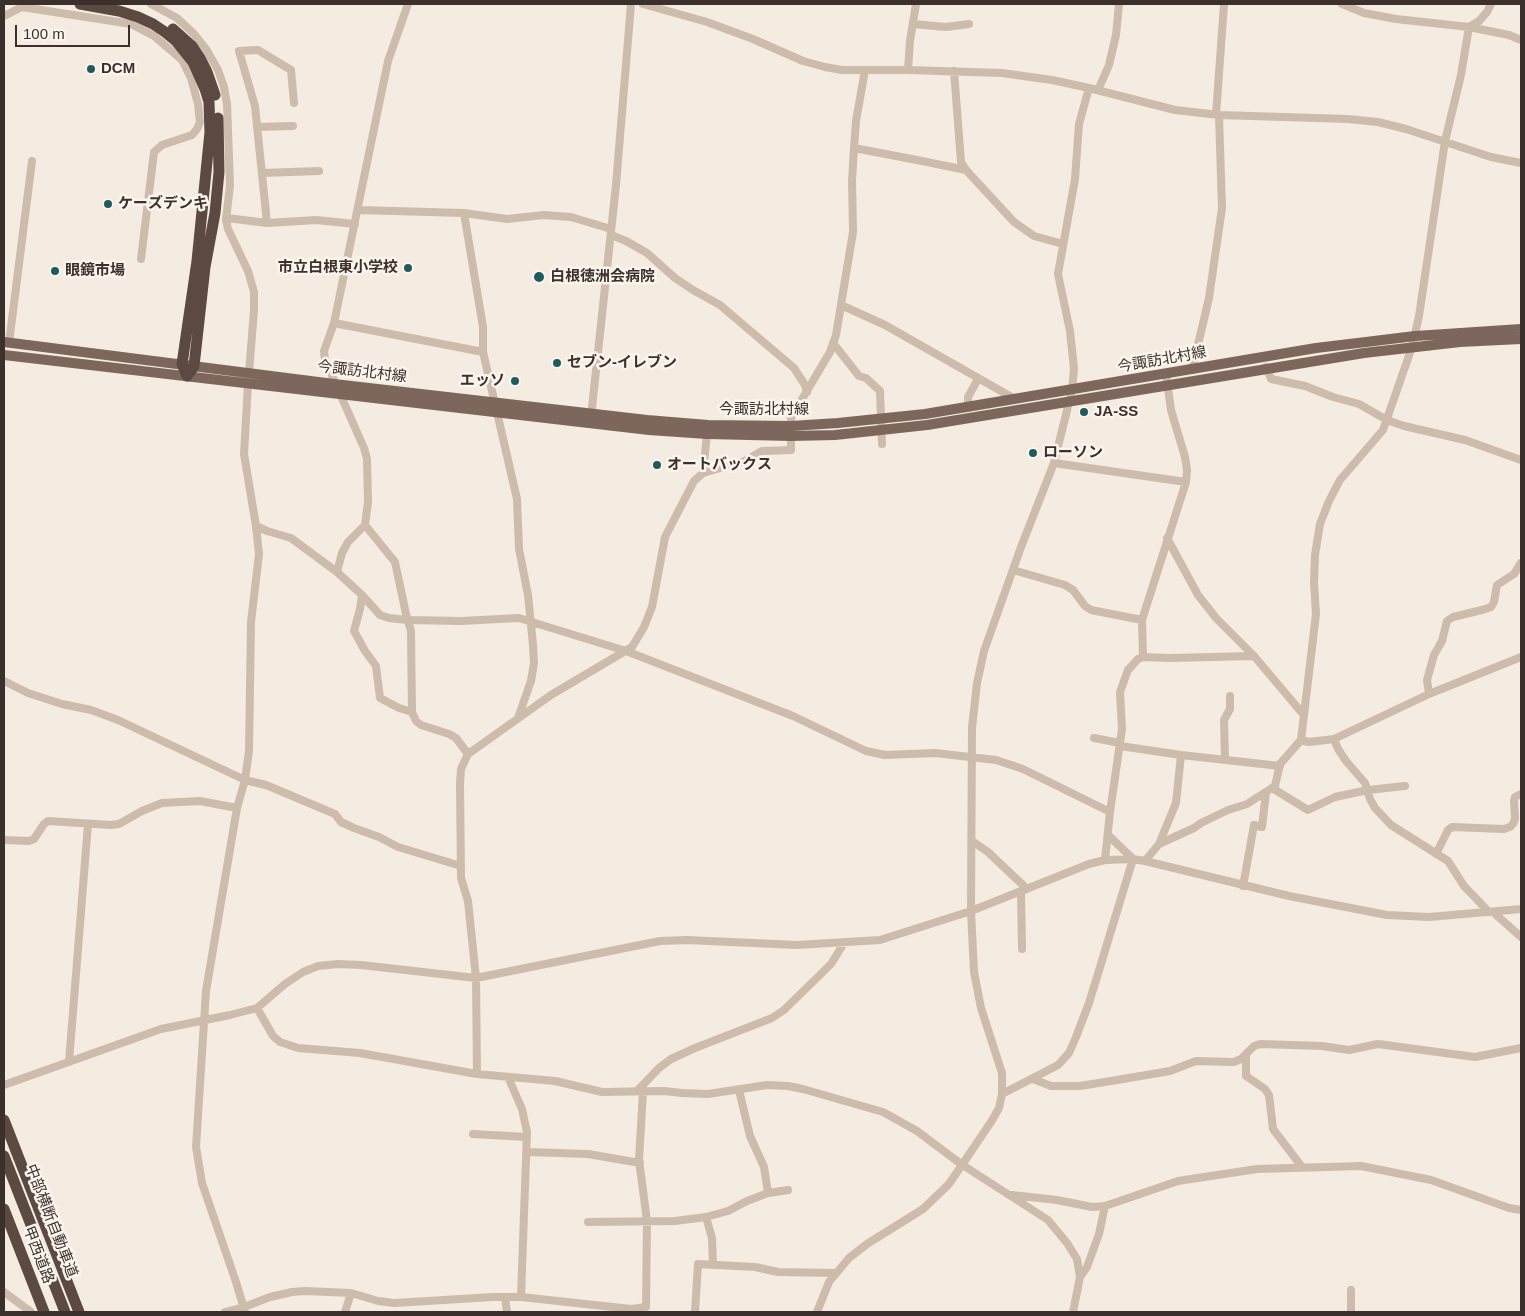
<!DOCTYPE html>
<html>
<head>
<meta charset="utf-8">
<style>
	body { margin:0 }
	#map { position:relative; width:1525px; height:1316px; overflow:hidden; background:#f4ebe1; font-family:Helvetica,sans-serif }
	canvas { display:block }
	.frame { position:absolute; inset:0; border:5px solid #3b302b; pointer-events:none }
	.scale { position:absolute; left:15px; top:25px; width:115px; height:22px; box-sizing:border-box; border:2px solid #3b302b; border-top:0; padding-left:6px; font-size:15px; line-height:18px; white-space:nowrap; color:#3b302b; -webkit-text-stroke:4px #fbf5ee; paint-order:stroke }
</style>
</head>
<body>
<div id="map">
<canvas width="1525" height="1316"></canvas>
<div class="frame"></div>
<div class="scale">100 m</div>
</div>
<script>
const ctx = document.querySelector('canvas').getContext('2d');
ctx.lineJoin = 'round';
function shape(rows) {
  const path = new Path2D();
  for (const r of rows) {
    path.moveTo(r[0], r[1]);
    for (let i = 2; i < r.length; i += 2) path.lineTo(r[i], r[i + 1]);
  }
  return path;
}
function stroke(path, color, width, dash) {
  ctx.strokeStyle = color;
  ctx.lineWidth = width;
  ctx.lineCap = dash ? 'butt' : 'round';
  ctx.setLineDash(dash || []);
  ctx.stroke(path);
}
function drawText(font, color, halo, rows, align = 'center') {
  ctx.font = font + ' Helvetica,"Noto Sans JP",sans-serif';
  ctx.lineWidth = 5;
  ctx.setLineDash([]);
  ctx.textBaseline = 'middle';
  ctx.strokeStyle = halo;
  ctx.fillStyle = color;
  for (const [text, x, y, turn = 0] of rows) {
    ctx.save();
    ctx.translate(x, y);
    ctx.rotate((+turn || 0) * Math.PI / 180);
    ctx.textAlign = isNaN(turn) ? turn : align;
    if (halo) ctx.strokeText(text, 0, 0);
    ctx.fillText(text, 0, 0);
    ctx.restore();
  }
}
stroke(shape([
	[151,4,177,18,194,34,206,49,218,70,224,87,227,104,230,185,226,220,228,229,248,271,254,292,254,310,249,373],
	[408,4,388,61,334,323,324,351,325,360,364,448,367,459,368,502,365,525,395,562,406,614,411,631,412,712,416,721,421,725,449,734,456,738,468,754],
	[643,4,707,22,753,39,803,61,825,67,842,70,908,70,1002,73,1052,80,1089,88,1175,110,1219,115,1348,119,1378,122,1406,129,1491,157,1521,163],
	[1342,4,1364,13,1396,19,1469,27,1509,35,1521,40],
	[4,16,22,7,131,24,154,36,182,60,191,78,198,104,200,122,197,129,192,135,162,145,154,152,141,259],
	[913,24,946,27,969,24],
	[908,70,910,41,916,4],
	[954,71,961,162,966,170,1014,222,1034,236,1063,244],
	[1098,90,1109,65,1116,35,1119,4],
	[1216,115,1224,4],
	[257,127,293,126],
	[854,148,917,160,966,170],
	[262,173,319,171],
	[358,210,464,213,507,219,544,215,571,217,611,229],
	[464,213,483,327,483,352,517,499,519,549,528,595,533,645,534,663,531,681,518,718],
	[227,218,267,223,316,220,355,224],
	[267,223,255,106,239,51,258,50,291,70,294,103],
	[611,235,626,241,647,253,675,278,693,290,720,305,794,368,805,385,807,392],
	[841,305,885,325,1015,399],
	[334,323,483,352],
	[9,343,32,161],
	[833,343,859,376,866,378,880,391,882,444],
	[1266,367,1271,379,1305,386,1333,397,1359,404,1387,420,1404,426,1465,440,1521,460],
	[1192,370,1209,298,1222,208,1219,115],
	[968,408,968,397,978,379],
	[591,417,616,185,631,4],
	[1054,463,1186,482],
	[703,473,707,434],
	[256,526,267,531,291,538,337,572,362,595,360,609,354,631,365,651,376,666,380,698,399,708,412,712],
	[1167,538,1198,595,1216,618,1254,656,1303,714],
	[1013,570,1065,585,1073,590,1085,606,1091,610,1142,620],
	[337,572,342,553,348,542,365,525],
	[362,595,380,615,389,618,408,620,461,621,519,618,626,651,793,716,866,751,885,755,935,753,996,760,1023,769,1110,812],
	[1143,657,1142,620,1186,482,1187,470,1185,457,1171,410,1166,374],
	[4,681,28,693,62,704,91,710,118,720,245,780,266,785,335,814,341,822,354,828,379,837,398,847,461,866],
	[1429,694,1427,680,1434,655,1442,641,1447,621,1453,617,1482,610,1491,607,1494,602,1497,585,1514,574,1521,563],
	[1094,738,1120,743],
	[1334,739,1338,749,1346,761,1365,783,1370,799,1375,808,1391,825,1448,861,1464,886,1489,912],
	[1301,740,1309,742,1334,739,1429,694,1521,657],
	[1120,746,1181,755,1280,766],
	[1225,760,1224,720,1230,709,1230,696],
	[1272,788,1308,810,1335,797,1368,790,1405,786],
	[4,840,29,841,34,839,44,824,48,821,111,825,119,824,142,811,162,803,200,801,237,808],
	[972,841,988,852,1027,889],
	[1159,844,1176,803,1181,755],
	[1436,854,1448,830,1452,827,1504,829,1510,827,1513,824,1515,819,1514,801,1515,797,1521,794],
	[1105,860,1110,812,1122,729,1120,692,1128,670,1138,659,1143,657,1170,658,1254,656],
	[1145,861,1159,844,1194,828,1201,823,1228,810,1247,804,1275,786,1280,764,1301,740,1316,614,1314,583,1315,555,1320,524,1329,501,1340,480,1383,430,1412,347,1419,316,1445,141,1461,75,1469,27,1479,21,1487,12,1491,4],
	[1243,886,1254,825,1262,827,1266,792],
	[1021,891,1022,949],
	[1493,912,1521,937],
	[257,1008,273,1036,280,1042,298,1048,360,1053,477,1074,555,1081,602,1092,664,1091,682,1093,708,1094,767,1085,788,1086,803,1089,883,1112,917,1131,961,1164,1048,1220,1067,1243,1077,1259,1080,1277,1073,1312],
	[1246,1055,1246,1076,1265,1089,1269,1095,1273,1129,1302,1167],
	[69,1062,88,824],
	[477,1074,476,978,468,901,461,878,460,784,461,769,468,754,551,695,632,647,644,627,652,607,665,537,694,481,703,473,745,461,762,451,791,450,791,418,830,352,836,335,853,232,852,181,854,148,856,121,865,70],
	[508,1077,522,1109,527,1132,521,1297],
	[1033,1079,1051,1086,1080,1086,1117,1080,1170,1071,1196,1061,1234,1062,1241,1059,1254,1046,1260,1044,1322,1046,1349,1050,1378,1044,1475,1057,1521,1048],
	[4,1085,161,1029,230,1015,257,1008,285,984,303,972,318,966,338,964,361,965,476,978,660,941,687,940,797,945,880,940,971,911,1089,864,1105,860,1133,859,1145,861,1289,896,1387,915,1429,917,1521,909],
	[739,1090,750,1136,764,1167,768,1193],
	[637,1091,659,1068,671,1059,695,1048,772,1018,784,1010,831,964,844,943],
	[1002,1094,1058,1065,1069,1053,1076,1037,1089,1003,1133,859,1108,835],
	[473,1134,527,1137],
	[527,1152,588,1154,640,1163],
	[1012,1195,1057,1200,1092,1207,1105,1206,1178,1181,1257,1169,1361,1166,1431,1180,1509,1208,1521,1210],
	[706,1217,712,1238,713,1265],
	[588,1222,675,1221,706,1217,728,1211,747,1201,768,1193,788,1190],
	[1080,1277,1087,1267,1099,1234,1105,1206],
	[4,1292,31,1312],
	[505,1297,507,1312],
	[631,1309,646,1307,647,1221,639,1160,643,1091],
	[225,1312,244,1307,270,1297,292,1292,305,1291,351,1293,378,1301,394,1303,493,1297,521,1297,631,1309,632,1312],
	[245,1312,236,1282,202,1183,196,1147,206,991,237,808,245,780,249,751,251,622,259,554,256,526,244,454,248,384],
	[345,1312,351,1293],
	[695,1312,698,1264,755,1267,778,1272,836,1273],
	[817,1312,829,1282,849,1258,867,1244,923,1209,949,1184,991,1122,999,1108,1002,1094,1002,1073,981,1008,974,972,971,911,972,728,977,683,984,651,1021,547,1054,463,1072,390,1074,369,1070,331,1058,274,1075,179,1079,124,1089,88],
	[1351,1312,1351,1290]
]), '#cdbbac', 8);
stroke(shape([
	[4,342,334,384,647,420,708,425,791,426,838,423,925,414,1316,348,1366,342,1415,336,1521,329],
	[4,355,649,430,707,434,791,436,835,435,927,425,1364,353,1460,342,1521,339]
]), '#7d675c', 10);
stroke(shape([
	[80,4,119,11,138,17,153,24,165,32,176,41,193,62,205,89,209,102,210,132,197,261,182,364,187,376],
	[173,29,192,46,200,58,207,72,215,95],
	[187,376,194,366,205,267,215,213,219,172,218,118],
	[4,1120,79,1312],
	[4,1156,65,1312],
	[4,1209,44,1312]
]), '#5c4a42', 11);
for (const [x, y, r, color] of [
	[91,69,5,"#1f5a5e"],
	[108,204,5,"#1f5a5e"],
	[408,268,5,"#1f5a5e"],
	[55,271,5,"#1f5a5e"],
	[539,277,6,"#1f5a5e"],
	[557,363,5,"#1f5a5e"],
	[515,381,5,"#1f5a5e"],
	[1084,412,5,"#1f5a5e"],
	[1033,453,5,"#1f5a5e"],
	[657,465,5,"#1f5a5e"]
]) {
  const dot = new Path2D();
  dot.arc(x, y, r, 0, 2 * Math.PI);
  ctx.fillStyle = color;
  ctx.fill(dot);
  stroke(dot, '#fbf5ee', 2);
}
drawText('bold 15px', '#3b302b', '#fbf5ee', [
	["DCM",101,69],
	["ケーズデンキ",118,204],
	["市立白根東小学校",398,268,"right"],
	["眼鏡市場",65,271],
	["白根徳洲会病院",550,277],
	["セブン-イレブン",567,363],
	["エッソ",505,381,"right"],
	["JA-SS",1094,412],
	["ローソン",1043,453],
	["オートバックス",667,465]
], 'left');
drawText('15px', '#3b302b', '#fbf5ee', [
	["今諏訪北村線",1162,360,-10],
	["今諏訪北村線",362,372,7],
	["今諏訪北村線",764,410],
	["中部横断自動車道",51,1221,69],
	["甲西道路",38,1255,69]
]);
</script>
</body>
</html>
